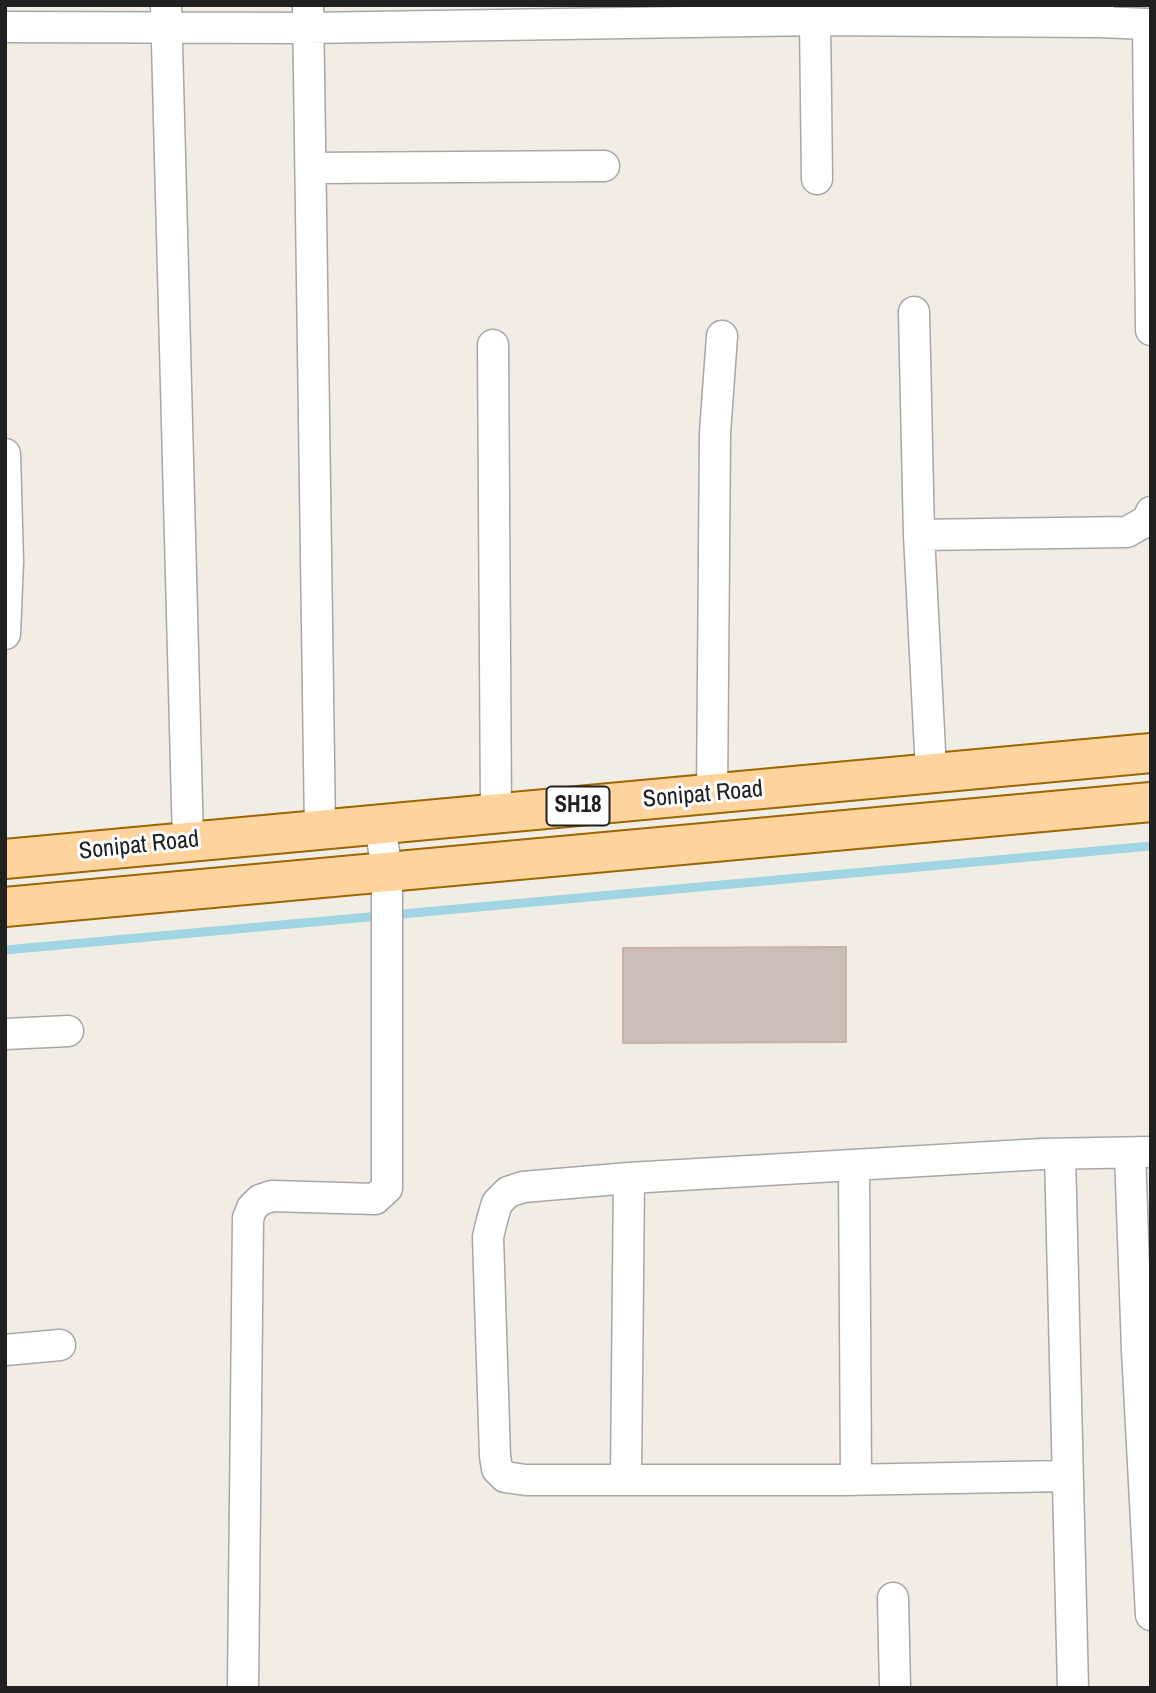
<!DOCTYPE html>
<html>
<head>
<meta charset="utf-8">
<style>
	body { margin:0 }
	#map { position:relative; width:1156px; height:1693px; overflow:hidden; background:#f1ede5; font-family:"Archivo Narrow",sans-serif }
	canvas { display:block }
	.frame { position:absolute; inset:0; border:7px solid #202020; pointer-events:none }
</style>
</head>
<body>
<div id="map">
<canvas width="1156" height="1693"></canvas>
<div class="frame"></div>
</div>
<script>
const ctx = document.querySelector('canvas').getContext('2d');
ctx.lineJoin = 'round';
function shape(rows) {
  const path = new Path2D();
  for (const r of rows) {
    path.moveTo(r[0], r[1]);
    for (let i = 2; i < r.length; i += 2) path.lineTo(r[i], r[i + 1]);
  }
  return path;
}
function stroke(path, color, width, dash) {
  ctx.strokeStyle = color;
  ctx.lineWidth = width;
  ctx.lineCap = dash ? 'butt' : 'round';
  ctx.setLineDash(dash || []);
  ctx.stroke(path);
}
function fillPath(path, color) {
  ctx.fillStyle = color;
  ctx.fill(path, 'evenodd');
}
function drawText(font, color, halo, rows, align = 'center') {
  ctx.font = font + ' "Archivo Narrow",sans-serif';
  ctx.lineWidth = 6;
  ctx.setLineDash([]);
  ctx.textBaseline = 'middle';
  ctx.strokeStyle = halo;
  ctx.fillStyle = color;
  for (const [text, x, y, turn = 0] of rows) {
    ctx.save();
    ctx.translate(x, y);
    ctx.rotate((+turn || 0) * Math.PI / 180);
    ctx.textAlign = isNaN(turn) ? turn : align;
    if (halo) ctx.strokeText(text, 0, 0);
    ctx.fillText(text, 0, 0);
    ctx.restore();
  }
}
stroke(shape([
	[5,950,1151,846]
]), '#a2d5e3', 9);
const building = shape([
	[846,947,846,1042,623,1043,623,948,846,947]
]);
fillPath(building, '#cabfb8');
stroke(building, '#c5b3a6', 2);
const street = shape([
	[166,5,188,841],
	[308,5,320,830],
	[1099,5,1098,22,1148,24,1151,330],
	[815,20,1098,22],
	[5,27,308,28,815,20,817,179],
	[313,168,604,166],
	[914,312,919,535,931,771],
	[493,345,496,813],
	[5,454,8,562,5,634],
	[919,535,1127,532,1148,520,1151,512],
	[712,795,715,433,722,336],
	[5,1034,68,1031],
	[1130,1153,1137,1350,1151,1350],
	[1060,1154,1073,1688],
	[854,1166,856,1478],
	[5,1350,60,1345],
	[1137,1350,1151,1615],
	[1066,1476,841,1480,526,1480,505,1477,497,1469,495,1456,488,1237,492,1220,497,1203,508,1192,523,1187,629,1178,1042,1154,1151,1152],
	[626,1478,629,1178],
	[893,1598,895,1688],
	[243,1688,248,1218,252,1208,260,1200,272,1196,375,1199,387,1188,387,871,380,825]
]);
const primary = shape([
	[5,859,1151,753],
	[5,907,1151,802]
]);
stroke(street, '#a7a7a7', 33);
stroke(primary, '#9c6600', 42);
stroke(street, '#fff', 30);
stroke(primary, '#ffd39d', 38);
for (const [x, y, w] of [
	[578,806,63]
]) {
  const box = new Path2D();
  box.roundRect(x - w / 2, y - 19.5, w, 39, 5);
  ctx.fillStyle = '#fff';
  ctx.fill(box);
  stroke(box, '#202020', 2);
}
drawText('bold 23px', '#202020', null, [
	["SH18",578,806]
]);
drawText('24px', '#202020', '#fff', [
	["Sonipat Road",703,795,-5],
	["Sonipat Road",139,846,-6]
]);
</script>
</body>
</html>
